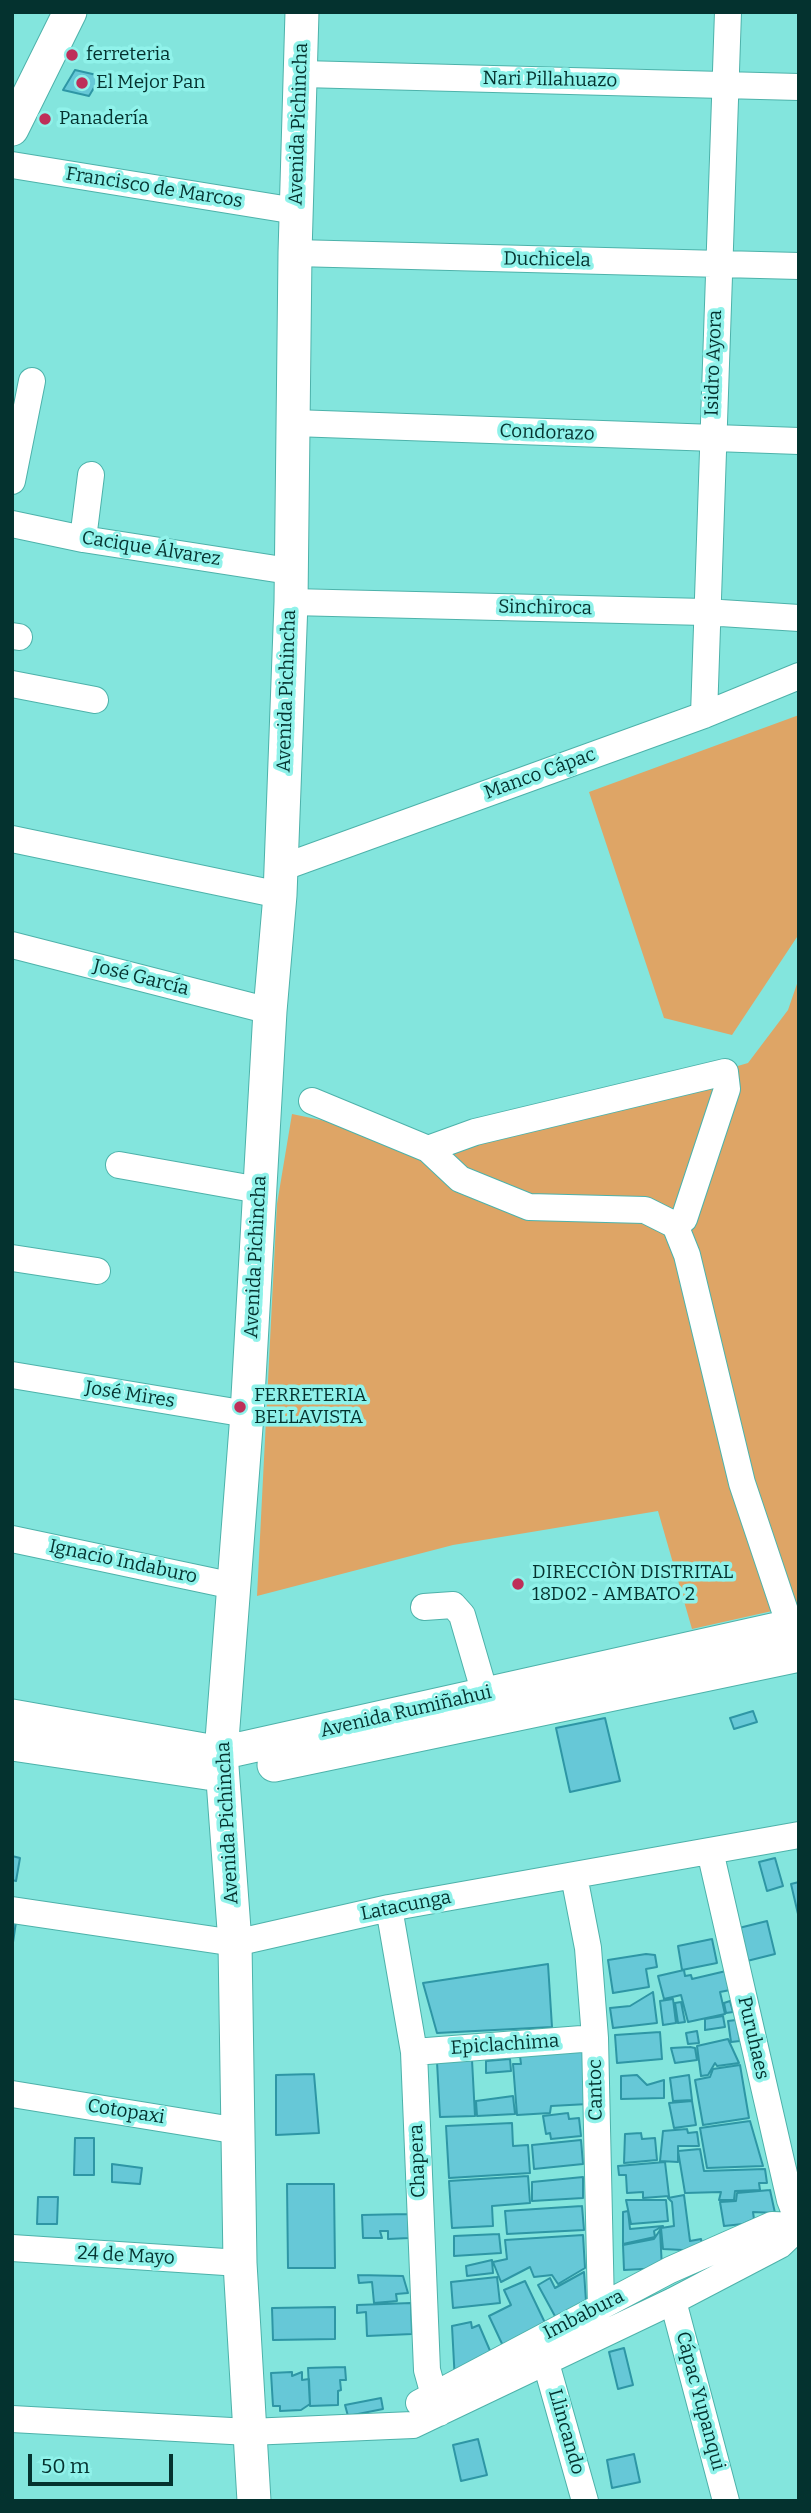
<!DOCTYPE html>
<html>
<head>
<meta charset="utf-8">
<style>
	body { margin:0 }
	#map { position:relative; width:811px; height:2513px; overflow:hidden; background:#83e5dd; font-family:Bitter,serif }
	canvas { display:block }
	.frame { position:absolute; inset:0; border:14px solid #04322f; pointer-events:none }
	.scale { position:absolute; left:28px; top:2454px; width:145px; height:32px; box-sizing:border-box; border:4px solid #04322f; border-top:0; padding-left:9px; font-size:21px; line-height:24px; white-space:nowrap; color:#04322f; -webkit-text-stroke:5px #90f2ea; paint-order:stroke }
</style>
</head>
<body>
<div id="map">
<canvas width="811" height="2513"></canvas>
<div class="frame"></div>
<div class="scale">50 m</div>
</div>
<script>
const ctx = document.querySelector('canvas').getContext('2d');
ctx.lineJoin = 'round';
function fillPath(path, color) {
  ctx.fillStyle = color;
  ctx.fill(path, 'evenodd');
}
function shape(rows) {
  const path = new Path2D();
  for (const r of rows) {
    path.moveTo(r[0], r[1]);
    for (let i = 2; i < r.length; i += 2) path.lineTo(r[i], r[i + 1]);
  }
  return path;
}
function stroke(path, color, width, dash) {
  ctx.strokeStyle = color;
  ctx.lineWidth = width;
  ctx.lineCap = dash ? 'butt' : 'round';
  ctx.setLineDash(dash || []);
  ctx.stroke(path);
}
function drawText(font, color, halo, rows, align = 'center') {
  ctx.font = font + ' Bitter,serif';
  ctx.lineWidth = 7;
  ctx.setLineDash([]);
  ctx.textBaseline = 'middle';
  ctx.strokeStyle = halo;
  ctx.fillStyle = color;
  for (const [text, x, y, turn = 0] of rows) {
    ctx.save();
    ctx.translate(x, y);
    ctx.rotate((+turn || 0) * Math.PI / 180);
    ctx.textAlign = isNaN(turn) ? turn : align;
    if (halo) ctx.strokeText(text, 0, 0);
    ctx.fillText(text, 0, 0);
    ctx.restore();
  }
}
fillPath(shape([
	[799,715,799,934,732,1035,664,1018,589,792],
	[799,978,799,1605,692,1629,658,1511,453,1545,257,1596,277,1204,292,1114,456,1148,748,1063,788,1010]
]), '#dea566');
const building = shape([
	[75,70,101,76,89,96,63,90,75,70],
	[753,1711,757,1722,734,1729,730,1718,753,1711],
	[605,1718,620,1781,570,1792,556,1728,605,1718],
	[12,1856,20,1858,16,1881,12,1880,12,1856],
	[775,1858,783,1886,767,1891,759,1862,775,1858],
	[799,1882,799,1914,798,1914,791,1884,799,1882],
	[12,1915,17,1915,12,1949,12,1915],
	[767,1921,775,1954,747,1961,739,1928,767,1921],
	[712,1939,717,1963,682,1970,678,1946,712,1939],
	[646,1954,655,1955,657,1967,646,1969,649,1987,613,1993,608,1960,646,1954],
	[548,1964,552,2027,437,2033,423,1983,548,1964],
	[684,1970,685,1976,691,1975,692,1979,726,1971,730,1990,720,1992,725,2014,688,2022,681,1995,664,1999,658,1976,684,1970],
	[653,1992,657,2023,613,2028,610,2008,630,2006,653,1992],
	[673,1999,676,2023,663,2025,660,2001,673,1999],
	[730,2001,733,2012,726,2013,724,2003,730,2001],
	[681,2002,685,2022,678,2023,675,2003,681,2002],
	[723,2016,725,2027,705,2030,705,2019,723,2016],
	[736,2020,740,2041,731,2042,728,2021,736,2020],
	[697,2031,699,2043,688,2044,686,2033,697,2031],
	[660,2032,662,2059,617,2063,615,2035,660,2032],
	[728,2039,739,2063,717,2066,715,2063,708,2075,701,2076,697,2046,728,2039],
	[690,2047,695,2048,697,2060,675,2063,671,2048,690,2047],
	[584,2051,588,2104,551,2106,550,2113,517,2115,513,2064,521,2064,520,2056,584,2051],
	[510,2059,511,2071,486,2073,486,2061,510,2059],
	[472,2060,475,2116,440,2117,437,2062,472,2060],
	[740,2065,749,2118,703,2125,695,2080,710,2077,713,2069,740,2065],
	[314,2074,319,2133,276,2135,276,2075,314,2074],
	[637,2075,647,2085,664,2080,664,2098,621,2099,621,2076,637,2075],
	[689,2075,692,2100,673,2101,670,2078,689,2075],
	[513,2096,515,2114,477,2116,476,2101,513,2096],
	[692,2101,696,2125,674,2128,669,2103,692,2101],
	[568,2113,569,2119,579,2118,581,2136,551,2139,550,2133,546,2134,543,2116,568,2113],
	[750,2121,763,2166,707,2168,700,2128,750,2121],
	[512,2123,513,2146,528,2145,530,2173,449,2178,446,2126,512,2123],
	[687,2129,688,2133,697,2132,699,2146,678,2146,678,2162,660,2161,663,2131,687,2129],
	[641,2133,642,2139,655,2138,657,2160,624,2163,625,2134,641,2133],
	[75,2138,94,2138,94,2175,74,2175,75,2138],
	[581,2140,583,2164,534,2169,532,2145,581,2140],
	[700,2149,704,2171,765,2169,767,2183,759,2183,760,2190,735,2191,734,2200,719,2200,721,2192,685,2193,678,2151,700,2149],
	[665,2162,669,2196,643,2198,643,2192,627,2193,626,2175,619,2175,618,2166,665,2162],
	[112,2164,142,2168,140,2184,112,2182,112,2164],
	[528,2176,530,2203,492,2206,493,2226,452,2228,449,2181,528,2176],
	[583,2177,583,2198,532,2201,532,2182,583,2177],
	[287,2184,334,2184,335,2268,288,2268,287,2184],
	[770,2190,775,2213,753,2212,754,2219,743,2224,724,2226,720,2202,736,2201,737,2193,770,2190],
	[684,2195,690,2241,701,2239,703,2251,663,2249,661,2228,674,2226,672,2202,668,2198,684,2195],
	[38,2197,58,2197,57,2224,37,2224,38,2197],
	[626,2200,666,2200,668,2221,631,2224,626,2200],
	[582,2206,584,2230,507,2234,505,2211,582,2206],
	[628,2211,630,2229,663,2226,654,2231,655,2237,623,2244,623,2212,628,2211],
	[408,2214,409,2238,388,2239,388,2231,380,2231,382,2238,363,2238,362,2215,408,2214],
	[660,2230,662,2268,624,2270,623,2245,654,2239,660,2230],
	[499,2234,501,2253,454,2256,454,2236,499,2234],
	[583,2235,585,2268,558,2284,552,2275,534,2277,530,2267,501,2282,493,2262,507,2259,505,2240,583,2235],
	[492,2260,493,2273,467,2276,466,2266,492,2260],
	[584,2272,586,2301,556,2318,538,2285,550,2278,555,2288,584,2272],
	[358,2275,403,2276,408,2293,396,2294,397,2301,374,2303,372,2282,359,2283,358,2275],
	[497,2277,500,2303,453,2308,451,2282,497,2277],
	[525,2281,547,2327,504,2348,489,2316,511,2305,504,2290,525,2281],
	[411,2303,412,2334,367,2336,366,2312,357,2313,357,2305,411,2303],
	[335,2307,335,2339,273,2340,272,2308,335,2307],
	[471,2322,472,2328,479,2325,491,2353,455,2382,452,2326,471,2322],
	[624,2348,633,2385,618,2389,609,2352,624,2348],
	[345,2367,346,2380,340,2380,341,2390,338,2391,338,2405,310,2406,308,2368,345,2367],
	[292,2372,292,2376,302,2372,302,2380,309,2379,310,2404,301,2410,280,2411,280,2406,273,2406,271,2373,292,2372],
	[381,2398,383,2409,348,2416,345,2405,381,2398],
	[478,2439,487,2475,461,2481,453,2445,478,2439],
	[634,2454,640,2482,612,2488,607,2460,634,2454]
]);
fillPath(building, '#66c8d7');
stroke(building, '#2e96a5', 2);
const minor = shape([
	[302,74,799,87],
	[12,165,296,211],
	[295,253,799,266],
	[294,423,799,441],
	[12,481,32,381],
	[12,524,83,539,289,571],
	[83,539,91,475],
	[291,602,705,612,799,618],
	[12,636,19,637],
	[12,684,95,700],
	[704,715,728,12],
	[12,839,280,895],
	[281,868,704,715,799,676],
	[12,945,270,1011],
	[312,1101,428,1149,460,1179,529,1207,645,1210,675,1225,687,1255,742,1483,796,1644],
	[428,1149,475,1132,725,1072,727,1089,684,1219,675,1225],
	[119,1165,259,1190],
	[12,1258,97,1271],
	[12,1375,247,1414],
	[12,1539,234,1586],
	[424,1607,453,1605,462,1615,485,1694],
	[710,1851,790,2200,799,2223],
	[574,1876,588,1948,595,2038,601,2307],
	[389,1908,414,2052,427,2370,439,2413],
	[12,1910,235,1943,389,1908,799,1835],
	[414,2052,595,2038],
	[12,2094,239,2131],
	[12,2248,240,2263],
	[673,2301,726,2501],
	[546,2363,585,2501],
	[419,2403,670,2270,772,2225,799,2226],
	[12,2419,249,2432,413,2425,673,2301,780,2245,799,2227]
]);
const major = shape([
	[12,129,70,12],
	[12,1716,221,1753,799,1624],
	[12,1744,207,1773],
	[274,1765,799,1655],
	[254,2501,240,2263,235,1943,221,1753,247,1414,270,1011,280,895,291,602,295,253,302,12]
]);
stroke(minor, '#4db2aa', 28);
stroke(major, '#4db2aa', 35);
stroke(minor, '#fff', 26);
stroke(major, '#fff', 33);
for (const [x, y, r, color] of [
	[72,55,7,"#be2f59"],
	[82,83,7,"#be2f59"],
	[45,119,7,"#be2f59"],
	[240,1407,7,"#be2f59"],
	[518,1584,7,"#be2f59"]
]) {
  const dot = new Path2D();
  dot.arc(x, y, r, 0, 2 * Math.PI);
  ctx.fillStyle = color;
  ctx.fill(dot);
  stroke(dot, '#90f2ea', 2.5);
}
drawText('19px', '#04322f', '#90f2ea', [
	["ferreteria",86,55],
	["El Mejor Pan",96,83],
	["Panadería",59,119],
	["FERRETERIA",254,1396],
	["BELLAVISTA",254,1418],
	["DIRECCIÒN DISTRITAL",532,1573],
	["18D02 - AMBATO 2",532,1595]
], 'left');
drawText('19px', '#04322f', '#90f2ea', [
	["Nari Pillahuazo",550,80,1],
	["Avenida Pichincha",299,124,-88],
	["Francisco de Marcos",154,188,9],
	["Duchicela",547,260,1],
	["Isidro Ayora",714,363,-88],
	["Condorazo",547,433,2],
	["Cacique Álvarez",151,549,9],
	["Sinchiroca",545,608,1],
	["Avenida Pichincha",287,691,-88],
	["Manco Cápac",540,774,-20],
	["José García",141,978,14],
	["Avenida Pichincha",256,1257,-87],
	["José Mires",130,1395,9],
	["Ignacio Indaburo",123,1562,12],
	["Avenida Rumiñahui",406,1712,-13],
	["Avenida Pichincha",228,1823,-93],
	["Latacunga",406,1906,-11],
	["Puruhaes",753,2038,77],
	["Epiclachima",505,2045,-4],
	["Cantoc",596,2090,-91],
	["Cotopaxi",126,2112,9],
	["Chapera",418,2161,-92],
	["24 de Mayo",126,2256,3],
	["Imbabura",584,2315,-27],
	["Cápac Yupanqui",700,2401,75],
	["Llincando",566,2432,74]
]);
</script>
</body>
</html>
